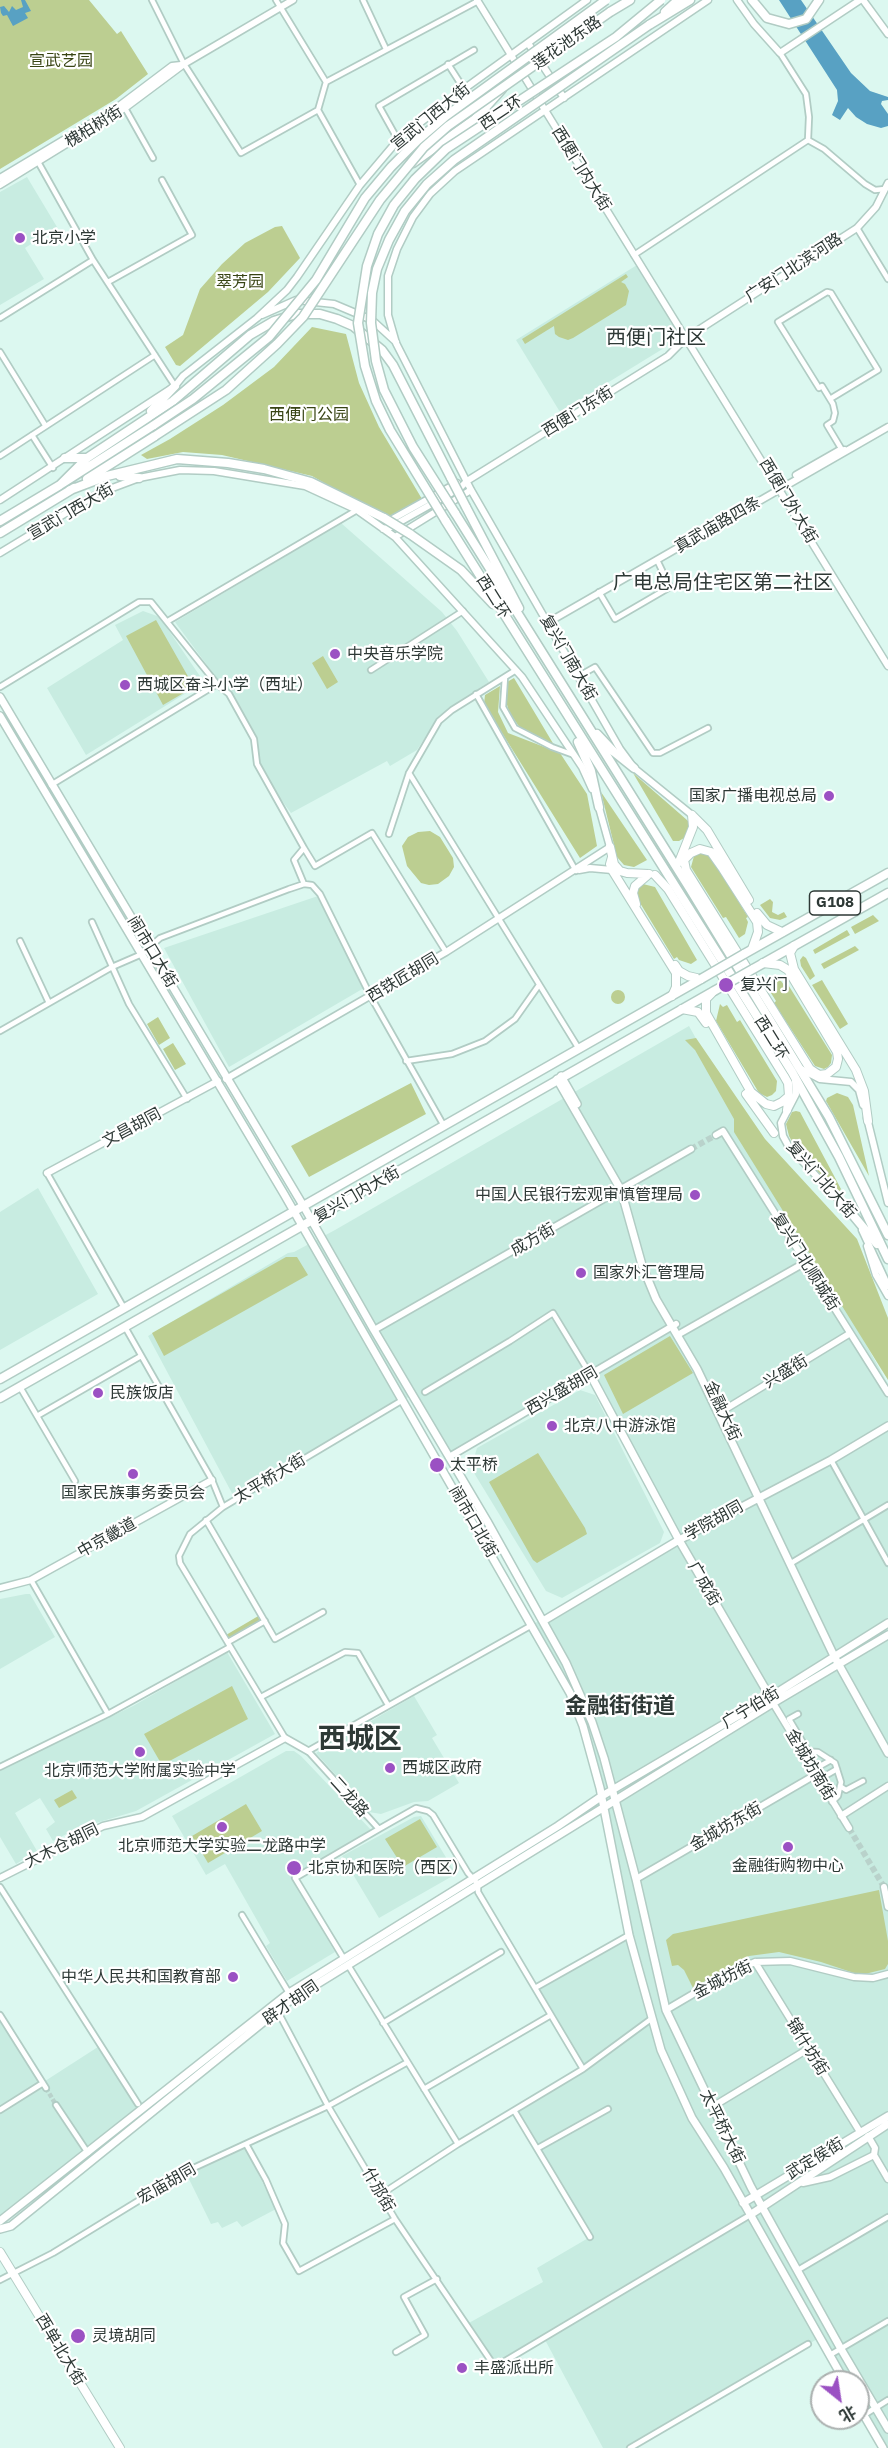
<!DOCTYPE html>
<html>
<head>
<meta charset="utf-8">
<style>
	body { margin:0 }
	#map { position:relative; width:888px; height:2448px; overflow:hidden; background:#dcf8f0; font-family:"IBM Plex Sans","Noto Sans SC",sans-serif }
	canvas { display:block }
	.north { position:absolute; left:810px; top:2370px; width:60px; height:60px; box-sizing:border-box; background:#fff; border:2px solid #abb0af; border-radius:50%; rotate:150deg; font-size:16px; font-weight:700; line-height:24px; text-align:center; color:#2e3936 }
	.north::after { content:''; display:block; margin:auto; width:21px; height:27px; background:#9b51c3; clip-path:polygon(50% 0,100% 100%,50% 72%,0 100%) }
</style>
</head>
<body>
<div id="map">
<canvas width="888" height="2448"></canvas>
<div class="north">北</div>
</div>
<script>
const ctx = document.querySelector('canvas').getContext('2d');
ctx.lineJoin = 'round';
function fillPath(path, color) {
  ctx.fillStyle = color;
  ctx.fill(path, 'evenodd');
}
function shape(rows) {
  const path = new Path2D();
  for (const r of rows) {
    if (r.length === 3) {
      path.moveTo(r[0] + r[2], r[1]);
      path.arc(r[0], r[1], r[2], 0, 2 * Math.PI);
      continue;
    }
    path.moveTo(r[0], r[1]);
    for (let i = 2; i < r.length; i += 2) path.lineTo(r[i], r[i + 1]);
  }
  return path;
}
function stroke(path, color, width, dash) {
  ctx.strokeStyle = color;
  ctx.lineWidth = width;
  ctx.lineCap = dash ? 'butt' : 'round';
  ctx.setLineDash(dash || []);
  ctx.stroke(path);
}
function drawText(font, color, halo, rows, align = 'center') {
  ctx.font = font + ' "IBM Plex Sans","Noto Sans SC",sans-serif';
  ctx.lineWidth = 4.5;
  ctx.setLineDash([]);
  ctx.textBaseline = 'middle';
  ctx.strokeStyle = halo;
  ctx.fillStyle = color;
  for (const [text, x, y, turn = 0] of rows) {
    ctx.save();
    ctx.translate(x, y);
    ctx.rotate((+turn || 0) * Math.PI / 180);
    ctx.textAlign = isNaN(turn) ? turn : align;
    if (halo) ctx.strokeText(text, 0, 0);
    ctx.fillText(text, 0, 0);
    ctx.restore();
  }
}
fillPath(shape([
	[27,177,57,227,25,248,44,279,0,305,0,192],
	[637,265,682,337,560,412,516,340],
	[341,523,442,612,457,631,489,682,439,716,417,750,390,766,387,761,291,813,274,790,259,763,258,739,230,693,215,676,175,622],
	[143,611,157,616,165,625,204,682,86,755,47,688,123,640,115,625],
	[318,896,364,988,229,1067,164,948],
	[689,1026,888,1384,888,2448,883,2448,858,2405,858,2382,845,2382,819,2338,631,2448,603,2448,544,2338,495,2367,467,2324,543,2282,537,2268,590,2237,515,2112,583,2069,537,1991,629,1935,606,1816,579,1720,532,1625,679,1540,590,1375,449,1457,412,1395,234,1497,148,1336,288,1253,294,1252,335,1230],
	[38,1188,98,1294,0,1350,0,1212],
	[580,1390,595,1395,664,1532,660,1543,562,1598,546,1591,471,1468,477,1448],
	[26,1594,30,1594,55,1637,0,1669,0,1599],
	[227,1652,275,1734,136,1811,76,1829,53,1841,46,1829,55,1822,40,1798,15,1813,37,1851,16,1864,0,1837,0,1770,133,1706],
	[414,1696,437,1735,432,1738,459,1783,428,1801,414,1802,381,1814,369,1812,316,1753],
	[286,1751,294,1751,301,1756,372,1831,302,1870,293,1880,335,1952,287,1981,266,1946,270,1943,225,1864,206,1875,172,1816],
	[421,1816,456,1874,379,1918,342,1856,414,1817],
	[0,2016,42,2083,101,2045,142,2110,0,2221],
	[245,2148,276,2209,242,2227,237,2221,222,2228,218,2222,211,2224,187,2175]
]), '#c8ece1');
fillPath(shape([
	[0,0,89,0,117,34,121,31,148,74,116,99,0,169],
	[282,226,300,258,268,292,180,366,176,365,165,347,183,335,200,289,222,264,245,243,275,227],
	[626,274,628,277,621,282,625,284,629,291,626,305,573,338,568,340,559,337,555,334,554,326,525,344,522,339],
	[312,327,346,334,359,383,379,427,422,499,388,519,312,476,222,455,183,452,147,459,141,455,170,439,223,405,274,367],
	[156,620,194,687,163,705,126,636],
	[323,656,338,682,327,689,312,663],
	[514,678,554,745,520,728,509,712,506,701,507,682],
	[500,686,498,712,508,733,560,753,587,794,597,846,580,858,484,704,485,695],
	[633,773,687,820,690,824,688,835,684,838,679,841,673,841],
	[601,792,647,860,634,867,624,865,617,857],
	[430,831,440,837,453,858,454,867,449,876,438,884,429,885,421,883,407,866,402,846,408,837,418,832],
	[702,852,711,857,748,917,746,918,748,922,745,934,739,938,726,917,723,918,691,867,694,856],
	[643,884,655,887,697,960,691,964,679,960,677,957,674,959,637,898,636,890],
	[770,899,773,902,772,912,778,915,784,912,787,917,780,920,770,918,760,905],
	[873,915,879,921,855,934,851,927],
	[847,930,850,935,815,954,813,950],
	[855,946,859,950,824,969,821,964],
	[803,956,806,958,815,976,810,980,801,966,800,960],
	[770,978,781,981,784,985,787,983,832,1055,831,1063,828,1067,824,1069,815,1066,774,1003,776,1001,764,982],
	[822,980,848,1024,840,1029,812,985],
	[618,997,7],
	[720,1004,723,1007,727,1005,737,1022,740,1020,777,1081,776,1091,772,1095,767,1097,759,1093,716,1021],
	[158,1017,170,1038,159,1045,147,1024],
	[696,1038,765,1139,857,1239,888,1318,888,1380,734,1132,734,1119,695,1050,685,1040],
	[173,1043,186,1064,175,1070,163,1049],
	[411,1083,426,1114,309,1177,291,1146],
	[837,1093,848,1097,853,1105,869,1176,826,1101,827,1098],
	[796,1111,800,1112,841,1189,838,1193,795,1147,789,1136,786,1124,792,1112],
	[286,1257,297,1257,308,1275,164,1356,152,1333],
	[670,1336,693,1373,623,1414,604,1375],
	[538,1453,585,1528,587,1534,537,1563,533,1560,489,1482],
	[260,1615,262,1619,228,1639,226,1635],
	[232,1686,248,1719,162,1765,144,1734],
	[72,1790,77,1798,59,1808,54,1800],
	[246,1804,262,1831,208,1863,192,1836],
	[420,1819,437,1847,403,1867,385,1839],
	[879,1890,888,1941,888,1964,885,1969,865,1974,854,1973,821,1962,779,1952,749,1956,693,1988,684,1970,678,1965,672,1966,666,1940,673,1934]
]), '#bcce91');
fillPath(shape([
	[21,0,25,0,31,11,25,13,28,18,13,26,7,15,3,16,1,13,0,7,4,6,9,12,12,6,16,10,23,7],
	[779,0,801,0,851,73,870,91,888,97,888,100,882,101,881,104,888,114,888,126,881,128,867,124,856,117,848,108,840,120,832,115,838,101,837,90]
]), '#58a1c3');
stroke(shape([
	[46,2088,56,2105]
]), '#b9d2cb', 4.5, [4.5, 2]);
stroke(shape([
	[691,1149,716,1135],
	[849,1828,884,1887]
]), '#b9d2cb', 6, [6, 3]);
const minor = shape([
	[152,0,184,64,241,153,318,110,326,82,478,1],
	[276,0,326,82],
	[363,0,386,49],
	[780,53,806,94,809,117,808,140],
	[448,64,464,89],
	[125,108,153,158],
	[318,110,360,185],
	[398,140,379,106,474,50],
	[808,140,824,149,865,184,875,190,885,189],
	[37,160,93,260,175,386],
	[857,228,888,279],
	[634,255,808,140],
	[108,282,192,235,162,180],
	[0,318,93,260],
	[0,352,45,425],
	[822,386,833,404,835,413,833,421,827,425,842,450],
	[819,388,778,322,827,292,831,293,878,370,830,399],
	[32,435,53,468],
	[0,456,155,355],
	[599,592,615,619,670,587,657,560],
	[168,621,357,510],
	[371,670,463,611],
	[579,676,595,667,653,753,660,753,708,728],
	[505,677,503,707,515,728,552,747,574,755],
	[0,687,139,602,151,602,217,684,229,694,254,739,257,764,304,848],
	[476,694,576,871],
	[409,773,579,1049],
	[51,785,217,684],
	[389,834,409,773,439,721,452,710,516,670],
	[304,884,294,860,304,848,315,866,372,833,446,952],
	[92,922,129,1004,187,1099],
	[20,941,49,1003],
	[0,1031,112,967,142,954,160,938,289,889,304,884,312,885,320,894,371,997,444,1126],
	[406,1061,452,1054,485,1041,515,1019,539,985],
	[47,1173,124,1308],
	[125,1327,212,1480,223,1507,401,1401],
	[20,1387,75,1481],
	[425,1392,510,1341,553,1313,590,1374],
	[37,1416,141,1356],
	[831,1460,888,1563],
	[223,1507,190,1534,179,1556,180,1563,285,1738],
	[206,1520,275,1639,323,1612],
	[793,1562,888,1505],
	[31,1580,108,1714],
	[532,1625,308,1751,379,1829,416,1808,428,1811,433,1815,468,1873,478,1884,478,1892,583,2069],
	[228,1642,265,1621],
	[261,1697,345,1652,358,1653,388,1705],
	[798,1714,789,1719,808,1751],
	[801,1751,818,1752,835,1763,841,1782,838,1796,832,1802],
	[0,1767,108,1714,230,1647],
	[813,1770,831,1760],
	[818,1780,837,1769],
	[840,1786,846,1790,863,1781],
	[0,1887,138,2104],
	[242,1915,289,1993],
	[344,1959,295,1878,379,1829],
	[348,1965,458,2144],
	[535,1988,629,1935],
	[276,2008,328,2106,395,2219,495,2367,750,2215],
	[0,2015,46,2088],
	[383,2023,501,1952],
	[424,2089,551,2015],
	[56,2105,88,2153],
	[0,2110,43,2083],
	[515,2112,590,2237],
	[246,2144,266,2180,285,2224,283,2243,299,2271,395,2219],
	[538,2148,608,2109],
	[380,2195,458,2144,583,2069,651,2019],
	[798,2270,888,2217],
	[0,2280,53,2253,187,2171,328,2106,406,2063],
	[396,2352,425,2335,404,2297,437,2279],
	[830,2355,888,2321],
	[864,2415,888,2400],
	[630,2448,808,2344]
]);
const tertiary = shape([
	[477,0,888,666],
	[737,0,754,24,780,53,860,0],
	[863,0,888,34],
	[528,43,564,98],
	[0,178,115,109,172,66,181,65],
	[0,185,125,108,184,64,293,0],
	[262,315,296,300,334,304,372,320,396,342],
	[796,475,838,451,845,450],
	[0,500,175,386,183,376,257,318,287,290,297,277,360,185,398,140,464,89,587,0],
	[387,522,457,483],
	[383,529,391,527,460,488,467,481,668,356,686,338,857,228,876,207,888,183],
	[395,537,471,490],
	[0,553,99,493,139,478,180,470,214,471,305,486,357,510,395,537,522,677,582,767,592,789],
	[547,623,888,427],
	[692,815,634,768,620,749,471,490,396,343,388,315,388,276,397,249,413,217,430,194,455,171,708,0],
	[579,870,590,868,612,870],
	[801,1069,820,1079,851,1082,859,1090,863,1105],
	[226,1079,446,952,610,847,598,804],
	[795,1081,796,1094,781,1123,783,1136,789,1147,854,1216],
	[867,1118,888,1203],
	[716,1135,723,1131,888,1393],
	[47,1173,218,1081],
	[862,1230,888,1286],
	[867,1246,876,1275,888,1296],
	[374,1330,691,1149],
	[681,1333,806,1262],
	[719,1413,849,1334],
	[449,1457,676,1324],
	[0,1588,31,1580,212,1480],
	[773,1703,849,1828],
	[841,1816,888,1786],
	[0,1878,103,1826,142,1817,285,1738,308,1751],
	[636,1879,815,1775],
	[884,1887,888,1907],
	[755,1962,860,2132],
	[666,2010,722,1977,755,1962,790,1961,854,1977,873,1978,888,1974],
	[712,2107,808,2049],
	[868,2136,875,2148,874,2155,888,2179],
	[803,2183,830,2177,874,2155]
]);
const secondary = shape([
	[0,697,304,1207,374,1330,487,1521,566,1663,592,1722,604,1758,636,1879,666,2010,751,2187,841,2349,888,2429],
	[0,716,284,1194,570,1693,583,1726,600,1788,629,1935,661,2050,692,2118,724,2168,845,2382],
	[561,1076,577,1104],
	[557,1079,621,1190,642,1265,656,1299,697,1369,834,1656,888,1753],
	[590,1374,679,1540,770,1697],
	[543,1621,679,1540,831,1460,888,1426],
	[743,2203,888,2116],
	[750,2215,888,2124],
	[0,2221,289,1993,558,1826,602,1796,770,1697,888,1623],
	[0,2229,11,2226,288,2002,773,1703,888,1635],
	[858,2405,883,2448]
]);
const primary = shape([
	[692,815,707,830,749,900],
	[610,847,614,864,620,871,627,873,649,874],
	[612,857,610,864,612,870,676,973,676,987,672,996],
	[679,862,693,827,692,815],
	[655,875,668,889,784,1076,788,1083,789,1096,782,1102,774,1106,766,1104,751,1092,706,1013,706,999,711,994],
	[636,904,633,893,635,886,649,874],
	[757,913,767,925,782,932],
	[794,946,790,953,794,969,856,1070,864,1091,868,1121],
	[752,949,758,932,757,922,723,869,711,852,700,849,691,853,684,860,686,870,810,1069,819,1075,827,1074,836,1067,838,1059,837,1052,788,970,780,965,763,963],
	[675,965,679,971,688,976,701,979],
	[682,1009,698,1012,706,1023],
	[746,1094,774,1133],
	[787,1110,789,1096],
	[0,2252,120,2448]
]);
const trunk = shape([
	[752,0,767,18,789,24,806,19,819,0],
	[610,12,630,0],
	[665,12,678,0],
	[649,25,690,0],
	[413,163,475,119,502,89],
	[151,411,175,386],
	[65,458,87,458],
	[120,476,139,478],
	[87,479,155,436],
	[60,485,87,458,173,401,250,335,274,321,296,314,320,314,337,319,353,326,382,350,393,365,451,478],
	[70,490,107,476,177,459,228,463,264,469,311,482,384,518],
	[466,507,519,608],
	[455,513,690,889,829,1117,888,1235],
	[445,520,792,1072,839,1157,888,1259],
	[0,521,60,485,154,425],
	[0,533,74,488],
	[410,534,461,570,493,604],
	[597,734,614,752,634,768],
	[578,742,591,771,599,807],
	[744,954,888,873],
	[753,969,888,893],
	[852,1214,877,1244],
	[0,1379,701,979],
	[0,1398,714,991]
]);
stroke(minor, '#b1ccc4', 8);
stroke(tertiary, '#b1ccc4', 9);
stroke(secondary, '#b1ccc4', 10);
stroke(primary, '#b1ccc4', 10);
stroke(trunk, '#b1ccc4', 11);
stroke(minor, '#fff', 4.5);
stroke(tertiary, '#fff', 6);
stroke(secondary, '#fff', 7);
stroke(primary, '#fff', 8);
stroke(trunk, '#fff', 8);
const trunkBridge = shape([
	[154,425,193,399,269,337,316,280,365,198,391,167,418,140,446,116,606,0],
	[155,436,226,390,277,344,303,317,380,200,424,147,448,126,610,12],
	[451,478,466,507],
	[455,513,413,447,384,390,376,361,371,323,372,293,377,269,389,240,405,211,427,184,454,160,649,25],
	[384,518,410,534],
	[445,520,390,430,376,401,365,366,358,323,367,266,378,234,394,205,415,179,446,149,616,37,661,0],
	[701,979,744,954],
	[714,991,753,969]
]);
stroke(trunkBridge, '#b1ccc4', 11, []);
stroke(trunkBridge, '#fff', 8);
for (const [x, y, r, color] of [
	[20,238,6,"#9b51c3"],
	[335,654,6,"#9b51c3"],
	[125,685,6,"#9b51c3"],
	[829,796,6,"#9b51c3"],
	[726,985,8,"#9b51c3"],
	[695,1195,6,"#9b51c3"],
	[581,1273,6,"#9b51c3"],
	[98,1393,6,"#9b51c3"],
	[552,1426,6,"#9b51c3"],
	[437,1465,8,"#9b51c3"],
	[133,1474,6,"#9b51c3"],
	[140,1752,6,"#9b51c3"],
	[390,1768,6,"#9b51c3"],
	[222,1827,6,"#9b51c3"],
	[788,1847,6,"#9b51c3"],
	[294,1868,8,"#9b51c3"],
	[233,1977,6,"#9b51c3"],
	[78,2336,8,"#9b51c3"],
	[462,2368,6,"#9b51c3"]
]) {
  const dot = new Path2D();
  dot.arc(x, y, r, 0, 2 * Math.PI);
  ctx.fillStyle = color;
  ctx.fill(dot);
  stroke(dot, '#fff', 2);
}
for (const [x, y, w] of [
	[835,903,51]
]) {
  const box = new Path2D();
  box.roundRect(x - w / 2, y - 12, w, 24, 4.5);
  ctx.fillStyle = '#fff';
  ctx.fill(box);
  stroke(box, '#2e3936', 1.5);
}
drawText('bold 15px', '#2e3936', null, [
	["G108",835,903]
]);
drawText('16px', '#2e3936', '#fff', [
	["莲花池东路",567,43,-35],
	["西二环",501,113,-34],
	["宣武门西大街",431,117,-39],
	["槐柏树街",94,127,-32],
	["西便门内大街",581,169,58],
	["广安门北滨河路",794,268,-33],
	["西便门东街",578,412,-32],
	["西便门外大街",788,501,59],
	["宣武门西大街",71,512,-30],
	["真武庙路四条",718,525,-30],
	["西二环",493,597,58],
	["复兴门南大街",568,658,60],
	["闹市口大街",152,952,59],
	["西铁匠胡同",403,978,-31],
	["西二环",771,1038,58],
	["文昌胡同",132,1128,-28],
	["复兴门北大街",821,1180,49],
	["复兴门内大街",357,1195,-30],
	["成方街",533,1240,-30],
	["复兴门北顺城街",805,1262,58],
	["兴盛街",786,1372,-31],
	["西兴盛胡同",562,1391,-30],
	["金融大街",722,1411,65],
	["太平桥大街",270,1479,-31],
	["学院胡同",714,1521,-29],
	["闹市口北街",473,1522,60],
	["中京畿道",107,1538,-29],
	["广成街",704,1584,60],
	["广宁伯街",751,1708,-31],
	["金城坊南街",810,1765,59],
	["二龙路",349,1797,48],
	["金城坊东街",726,1827,-30],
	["大木仓胡同",62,1846,-26],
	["金城坊街",723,1980,-27],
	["辟才胡同",291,2003,-35],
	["锦什坊街",807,2047,58],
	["太平桥大街",722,2127,64],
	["武定侯街",815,2159,-31],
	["宏庙胡同",167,2184,-30],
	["什邡街",378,2190,60],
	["西单北大街",60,2350,59]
]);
drawText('16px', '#384414', '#fff', [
	["宣武艺园",61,61],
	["翠芳园",240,282],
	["西便门公园",309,415]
]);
drawText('16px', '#2e3936', '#fff', [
	["北京小学",32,238],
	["中央音乐学院",347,654],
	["西城区奋斗小学（西址）",137,685],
	["国家广播电视总局",817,796,"right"],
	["复兴门",740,985],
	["中国人民银行宏观审慎管理局",683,1195,"right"],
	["国家外汇管理局",593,1273],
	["民族饭店",110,1393],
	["北京八中游泳馆",564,1426],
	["太平桥",450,1465],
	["国家民族事务委员会",133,1493,"center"],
	["西城区政府",402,1768],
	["北京师范大学附属实验中学",140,1771,"center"],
	["北京师范大学实验二龙路中学",222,1846,"center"],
	["金融街购物中心",788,1866,"center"],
	["北京协和医院（西区）",308,1868],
	["中华人民共和国教育部",221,1977,"right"],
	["灵境胡同",92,2336],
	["丰盛派出所",474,2368]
], 'left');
drawText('20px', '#2e3936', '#fff', [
	["西便门社区",656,338],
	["广电总局住宅区第二社区",723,583]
]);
drawText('bold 22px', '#2e3936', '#fff', [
	["金融街街道",620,1707]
]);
drawText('bold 28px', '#2e3936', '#fff', [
	["西城区",360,1740]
]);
</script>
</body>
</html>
